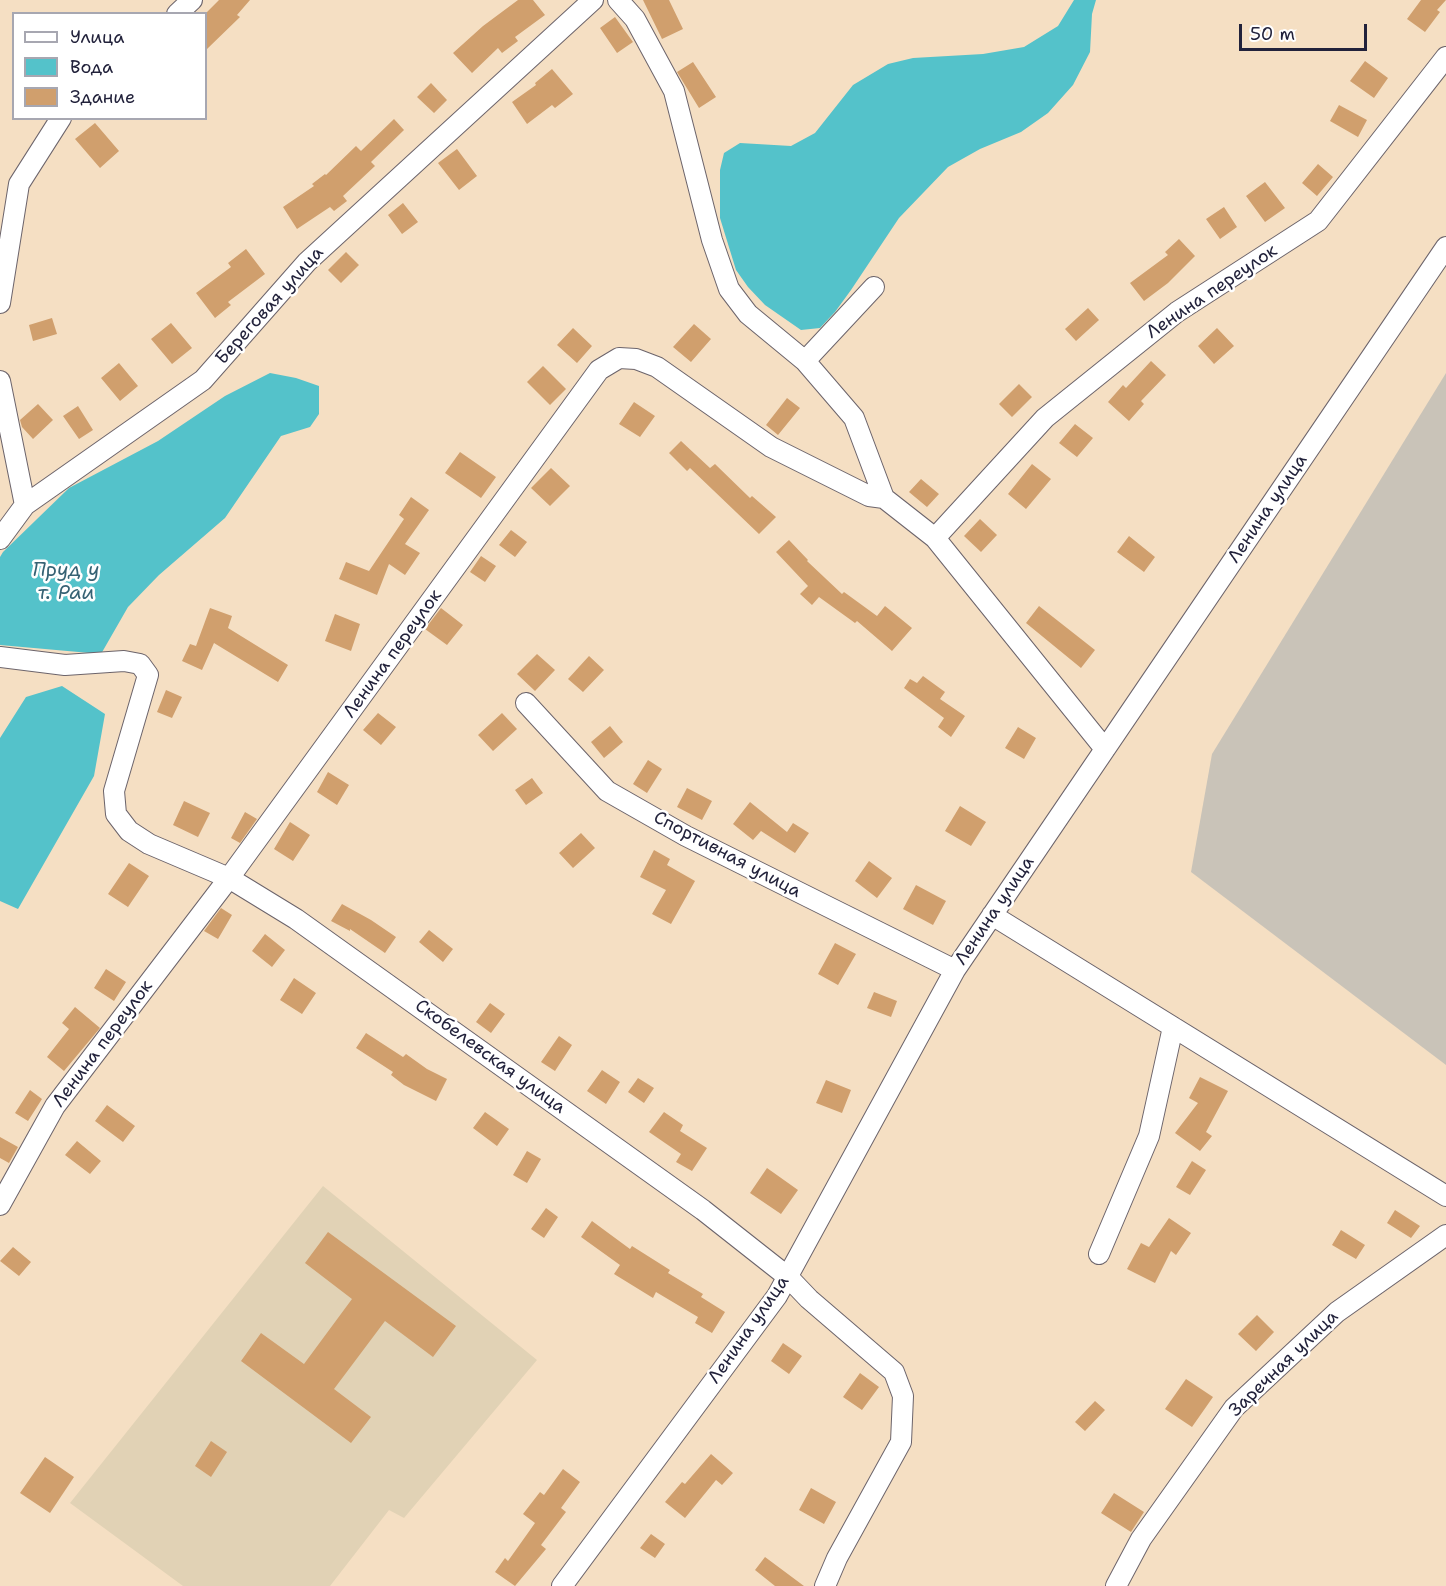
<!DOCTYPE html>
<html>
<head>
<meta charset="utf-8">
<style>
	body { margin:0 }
	#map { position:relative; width:1446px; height:1586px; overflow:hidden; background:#f5dfc3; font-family:"Shantell Sans",sans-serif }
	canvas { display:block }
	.legend { position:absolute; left:12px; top:12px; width:195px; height:108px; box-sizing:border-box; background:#fff; border:2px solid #a7a7b1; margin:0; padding:8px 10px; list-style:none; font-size:18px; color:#22223b }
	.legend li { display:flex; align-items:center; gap:12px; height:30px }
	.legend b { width:30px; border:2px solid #a7a7b1 }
	.scale { position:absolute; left:1239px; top:24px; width:128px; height:27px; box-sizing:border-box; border:3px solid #22223b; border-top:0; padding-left:8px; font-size:18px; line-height:21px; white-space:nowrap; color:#22223b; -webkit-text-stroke:4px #fff; paint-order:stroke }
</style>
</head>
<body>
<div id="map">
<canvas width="1446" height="1586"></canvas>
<ul class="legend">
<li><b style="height:8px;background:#fff"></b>Улица</li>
<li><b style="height:16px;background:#54c2ca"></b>Вода</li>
<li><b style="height:16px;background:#d09f6d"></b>Здание</li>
</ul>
<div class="scale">50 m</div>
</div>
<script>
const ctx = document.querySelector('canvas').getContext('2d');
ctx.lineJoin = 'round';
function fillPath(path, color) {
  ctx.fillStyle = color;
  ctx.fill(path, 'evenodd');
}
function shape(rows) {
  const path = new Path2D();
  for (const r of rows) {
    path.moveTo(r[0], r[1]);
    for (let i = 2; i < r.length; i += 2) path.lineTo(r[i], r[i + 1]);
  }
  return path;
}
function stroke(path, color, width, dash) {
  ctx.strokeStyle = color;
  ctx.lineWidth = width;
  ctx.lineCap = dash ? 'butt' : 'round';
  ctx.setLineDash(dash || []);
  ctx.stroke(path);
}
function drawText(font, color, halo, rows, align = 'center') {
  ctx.font = font + ' "Shantell Sans",sans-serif';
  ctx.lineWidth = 5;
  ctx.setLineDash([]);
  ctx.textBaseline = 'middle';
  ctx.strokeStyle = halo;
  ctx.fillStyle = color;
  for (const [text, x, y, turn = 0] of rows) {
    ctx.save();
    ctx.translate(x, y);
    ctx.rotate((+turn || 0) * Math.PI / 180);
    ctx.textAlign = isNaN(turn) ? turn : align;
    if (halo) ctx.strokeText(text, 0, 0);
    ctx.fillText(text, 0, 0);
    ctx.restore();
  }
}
fillPath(shape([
	[323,1186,537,1360,404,1518,389,1510,330,1586,183,1586,70,1503]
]), '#e1d2b5');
fillPath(shape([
	[1446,373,1446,1065,1191,872,1212,754]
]), '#c9c3b8');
fillPath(shape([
	[1074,0,1096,0,1092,14,1090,52,1073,85,1048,113,1021,132,980,149,948,167,899,218,851,290,835,312,820,328,801,330,765,305,748,287,736,270,720,218,720,170,724,153,740,143,791,146,815,133,853,85,888,64,913,58,983,54,1024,47,1058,26],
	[270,373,296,378,319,386,319,414,310,427,281,436,225,518,159,575,128,607,101,654,0,645,0,557,3,552,69,488,158,441,225,396],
	[62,686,105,714,94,776,18,909,0,901,0,738,26,697]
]), '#54c2ca');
fillPath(shape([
	[219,0,250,0,237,15,240,17,206,50,206,13],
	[518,0,533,0,545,15,515,37,518,41,502,53,498,48,472,73,453,53,483,26],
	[643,0,669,0,683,29,662,39],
	[1421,0,1446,0,1437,10,1440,12,1425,32,1407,19],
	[615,17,633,42,617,53,600,28],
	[1365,61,1388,78,1374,98,1350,81],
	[693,62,716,97,699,108,677,72],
	[552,69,573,94,555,108,552,105,527,124,512,102,536,85,535,83],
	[431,83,447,100,434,113,417,97],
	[1339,105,1367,120,1358,137,1330,121],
	[394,119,404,130,371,162,375,166,343,196,347,201,334,211,330,207,297,229,283,207,314,186,312,184,325,174,326,175,356,146,361,151],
	[95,123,119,151,100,168,75,139],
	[457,149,477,176,459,190,438,163],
	[1318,164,1333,177,1317,196,1302,183],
	[1265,182,1285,208,1265,222,1246,196],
	[403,203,418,222,402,234,388,215],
	[1224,207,1237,227,1220,239,1206,219],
	[1179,239,1195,256,1168,283,1144,301,1130,283,1168,255,1165,252],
	[246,249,265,274,228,302,231,305,215,318,196,293,231,267,228,263],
	[346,252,359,265,341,283,328,270],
	[1088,308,1099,320,1076,341,1065,329],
	[52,318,57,334,33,341,29,325],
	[171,323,192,348,172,364,151,339],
	[694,324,711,339,691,362,673,347],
	[573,328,592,346,577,363,557,345],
	[1217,328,1234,346,1214,364,1198,346],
	[1151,361,1166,375,1141,401,1144,404,1129,421,1108,402,1123,385,1126,388],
	[119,363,138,386,120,401,101,378],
	[543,366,566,389,550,405,527,382],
	[1019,384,1032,397,1012,417,999,404],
	[787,398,800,408,778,435,766,425],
	[634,402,655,416,640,437,619,424],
	[38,404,53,420,33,439,22,427,20,420],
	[78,406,93,430,79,439,63,416],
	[1075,424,1093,438,1077,457,1059,443],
	[681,441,710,468,715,464,750,498,752,496,776,517,759,534,690,468,687,471,669,453],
	[460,452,496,477,481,498,445,473],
	[1032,464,1051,479,1026,509,1008,494],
	[551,468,570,486,550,506,531,488],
	[921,479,939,494,927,507,909,492],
	[411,497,429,510,405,544,420,553,405,575,389,564,377,595,339,579,346,562,369,571,404,519,399,515],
	[980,519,997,535,981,552,964,536],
	[511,530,527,542,515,557,499,545],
	[1129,536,1155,557,1144,572,1117,552],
	[789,540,808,560,807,561,842,594,844,592,877,616,885,606,912,628,892,651,857,621,855,623,819,597,812,605,800,594,808,586,776,552],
	[481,556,496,566,485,582,470,572],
	[1039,606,1095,650,1081,668,1026,623],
	[210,608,232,616,228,628,288,665,278,682,214,643,202,670,182,661,190,644,196,646],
	[441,608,463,625,447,645,425,629],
	[335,614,360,624,351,651,325,641],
	[537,654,555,670,535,691,517,674],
	[589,656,604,670,583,692,568,679],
	[923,676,945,692,940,699,965,716,951,737,938,727,944,718,904,688,910,679,917,683],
	[166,690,182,697,172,718,157,712],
	[378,713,396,727,381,745,363,730],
	[502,713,517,729,493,751,478,735],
	[610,726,623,742,604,758,591,742],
	[1018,727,1036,738,1024,759,1005,748],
	[648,760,662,769,647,793,633,784],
	[328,772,349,785,337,805,317,792],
	[532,778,543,793,526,805,515,790],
	[687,788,712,801,702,820,677,807],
	[184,801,210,813,198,837,173,825],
	[750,802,787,832,793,823,809,833,795,853,761,831,753,840,733,824],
	[960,806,986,822,971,846,945,831],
	[245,812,257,819,240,843,231,838],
	[290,822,310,835,293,861,274,849],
	[581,833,595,848,573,868,559,853],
	[654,850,670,859,667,865,695,881,671,924,652,914,666,890,640,877],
	[869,861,892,878,877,898,855,881],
	[129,863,149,876,128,907,108,894],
	[916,885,946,901,933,925,903,909],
	[342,904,371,920,396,937,385,953,350,929,350,931,331,921],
	[221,908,232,915,218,939,204,931],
	[429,930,453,949,443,962,419,942],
	[265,934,285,950,272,967,252,951],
	[835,943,856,954,838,985,818,974],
	[106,969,126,982,114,1001,94,988],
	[294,978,316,993,302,1014,280,1000],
	[874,992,897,1001,891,1017,867,1008],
	[490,1003,505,1014,491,1033,476,1022],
	[75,1007,100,1028,64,1071,47,1057,69,1029,62,1023],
	[366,1033,403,1057,406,1054,427,1069,447,1079,436,1101,404,1085,391,1075,393,1072,356,1048],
	[559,1036,572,1045,555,1071,541,1062],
	[602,1070,620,1082,606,1104,587,1091],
	[1200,1077,1228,1091,1206,1132,1212,1136,1200,1151,1175,1133,1198,1103,1189,1098],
	[638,1078,654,1088,644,1103,628,1092],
	[826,1080,851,1090,842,1113,816,1103],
	[30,1090,42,1099,28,1121,15,1113],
	[107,1105,135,1126,123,1142,95,1121],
	[485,1112,509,1129,497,1146,473,1128],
	[664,1112,683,1125,680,1131,707,1148,692,1171,676,1162,681,1154,649,1132],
	[0,1137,18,1147,9,1163,0,1158],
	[77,1141,101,1161,90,1174,65,1155],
	[527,1151,541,1159,527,1183,513,1175],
	[1192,1161,1206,1170,1190,1195,1176,1187],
	[767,1168,798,1190,781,1214,750,1193],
	[546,1208,558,1217,544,1238,531,1229],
	[1395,1210,1420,1226,1411,1238,1387,1223],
	[1169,1218,1191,1233,1176,1255,1171,1251,1155,1283,1127,1269,1141,1243,1149,1247],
	[592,1221,630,1249,632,1246,670,1270,668,1273,703,1294,701,1297,725,1312,712,1333,695,1323,698,1317,656,1292,653,1298,614,1274,620,1265,581,1237],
	[1341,1230,1365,1245,1356,1259,1332,1245],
	[328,1232,456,1326,433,1357,385,1321,334,1389,371,1417,351,1443,241,1361,261,1333,304,1364,352,1299,305,1263],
	[13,1247,31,1262,19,1276,0,1261],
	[1257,1315,1274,1332,1256,1351,1238,1334],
	[783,1343,802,1356,789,1374,771,1361],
	[860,1373,879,1387,862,1410,843,1397],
	[1186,1379,1213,1397,1192,1427,1165,1409],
	[1095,1401,1105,1410,1085,1431,1075,1422],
	[211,1441,227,1452,211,1477,195,1466],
	[711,1454,733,1473,722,1485,716,1480,685,1518,665,1502,682,1482,685,1484],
	[45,1457,74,1477,50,1513,20,1493],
	[563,1469,580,1482,561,1508,566,1512,541,1545,546,1549,515,1586,495,1572,505,1558,508,1561,535,1523,523,1514,540,1492,544,1495],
	[811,1488,836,1502,824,1524,799,1510],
	[1114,1493,1144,1512,1131,1532,1101,1513],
	[651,1534,665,1544,655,1558,640,1548],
	[765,1557,804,1586,775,1586,755,1570]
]), '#d09f6d');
const minor = shape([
	[618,0,635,19,674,91,712,240,729,289,748,314,805,361,854,418,884,498,935,538,1105,749],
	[177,14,192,0],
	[0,303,19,184,61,118],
	[805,361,874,287],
	[0,381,25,505,203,380,307,262,593,0],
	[935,538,1045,418,1177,312,1318,221,1446,57],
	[0,539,25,505],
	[0,657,65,665,124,661,140,664,148,675,114,791,116,814,129,831,149,844,229,878,296,919,703,1210,788,1277,809,1299,894,1372,903,1396,901,1442,837,1558,825,1586],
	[526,703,607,791,686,836,955,970],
	[992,915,1446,1196],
	[0,1205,55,1106,229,878,599,370,619,358,636,359,657,367,771,447,869,496,884,498],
	[1099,1254,1149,1136,1173,1027],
	[562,1586,777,1296,955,970,1446,247],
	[1116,1586,1141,1539,1234,1408,1337,1312,1446,1235]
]);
stroke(minor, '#6c646b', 22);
stroke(minor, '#fff', 20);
drawText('18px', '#22223b', '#fff', [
	["Ленина переулок",1212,292,-34],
	["Береговая улица",270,306,-48],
	["Ленина улица",1268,509,-56],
	["Ленина переулок",393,654,-54],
	["Спортивная улица",727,855,28],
	["Ленина улица",995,911,-56],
	["Ленина переулок",103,1044,-53],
	["Скобелевская улица",490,1057,36],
	["Ленина улица",749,1330,-55],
	["Заречная улица",1284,1364,-44]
]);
drawText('italic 20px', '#366274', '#fff', [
	["Пруд у",66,571],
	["т. Раи",66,594]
]);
</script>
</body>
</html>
